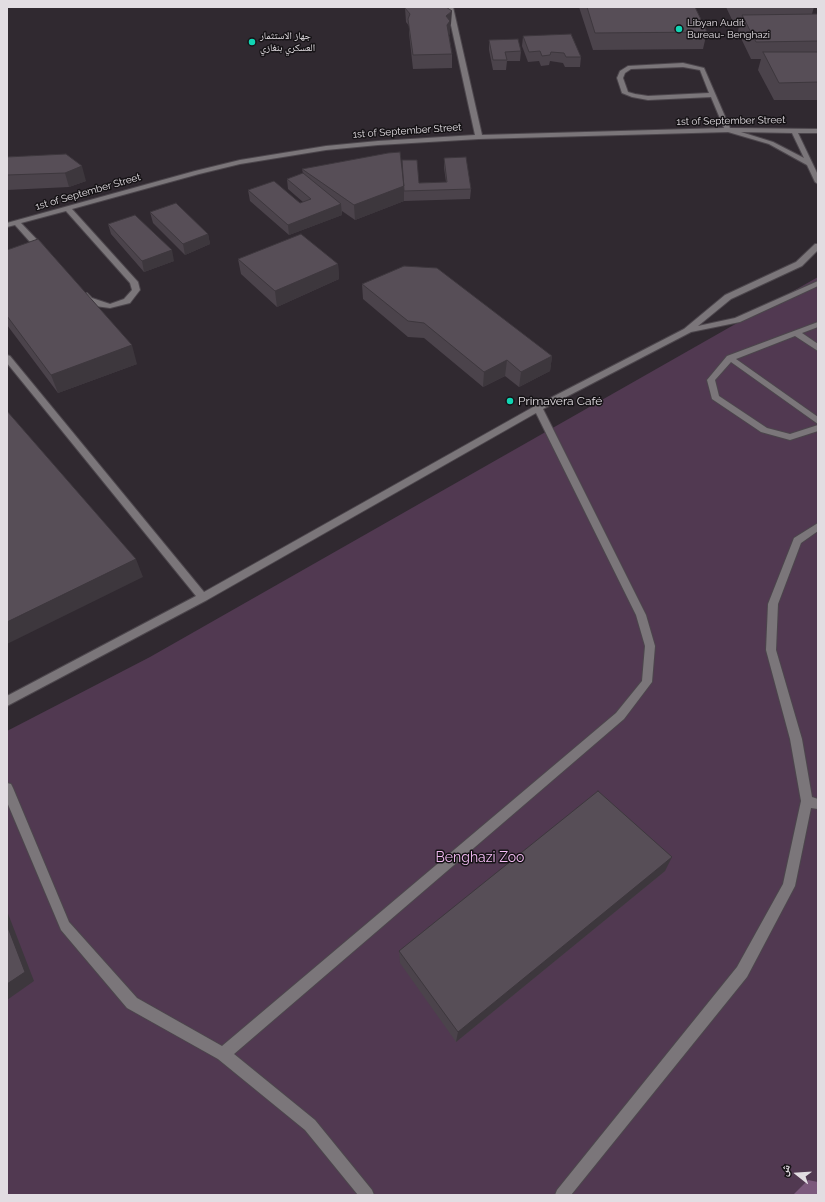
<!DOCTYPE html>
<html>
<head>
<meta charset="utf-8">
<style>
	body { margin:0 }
	#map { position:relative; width:825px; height:1202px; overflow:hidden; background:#302930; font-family:Raleway,"Noto Naskh Arabic",sans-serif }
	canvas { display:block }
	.frame { position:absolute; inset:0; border:8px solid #e2dde2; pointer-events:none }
	.north { position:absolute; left:777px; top:1154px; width:40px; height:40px; -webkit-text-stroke:3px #161316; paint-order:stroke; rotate:287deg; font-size:11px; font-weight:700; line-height:16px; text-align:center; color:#e2dde2 }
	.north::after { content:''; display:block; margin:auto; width:14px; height:18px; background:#e2dde2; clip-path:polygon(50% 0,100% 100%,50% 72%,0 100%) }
</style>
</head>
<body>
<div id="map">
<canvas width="825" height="1202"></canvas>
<div class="frame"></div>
<div class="north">ش</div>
</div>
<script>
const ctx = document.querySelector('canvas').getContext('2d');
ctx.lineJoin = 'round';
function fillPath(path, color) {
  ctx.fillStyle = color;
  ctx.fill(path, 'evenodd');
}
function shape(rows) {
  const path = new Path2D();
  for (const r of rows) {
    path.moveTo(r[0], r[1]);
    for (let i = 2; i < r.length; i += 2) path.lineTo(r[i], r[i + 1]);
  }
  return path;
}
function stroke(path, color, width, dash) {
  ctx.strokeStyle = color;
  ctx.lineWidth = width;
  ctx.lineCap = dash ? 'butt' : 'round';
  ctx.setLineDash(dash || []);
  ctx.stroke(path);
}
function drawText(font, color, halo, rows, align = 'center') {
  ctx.font = font + ' Raleway,"Noto Naskh Arabic",sans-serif';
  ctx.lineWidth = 3;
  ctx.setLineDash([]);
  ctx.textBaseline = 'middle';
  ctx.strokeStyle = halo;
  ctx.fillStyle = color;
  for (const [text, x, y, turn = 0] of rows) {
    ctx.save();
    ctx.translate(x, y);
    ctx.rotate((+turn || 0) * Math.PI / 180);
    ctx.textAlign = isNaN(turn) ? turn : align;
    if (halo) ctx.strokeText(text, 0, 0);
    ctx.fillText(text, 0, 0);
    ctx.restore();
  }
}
fillPath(shape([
	[818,277,818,1195,7,1195,7,731,150,657]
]), '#513951');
fillPath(shape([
	[808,1180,818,1182,818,1195,793,1195]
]), '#7b597c');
const minor = shape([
	[447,7,453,7,482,135,724,128,711,97,648,100,632,97,622,93,617,78,620,71,628,66,683,63,704,68,730,128,818,129,818,133,798,133,818,175,818,184,815,182,807,165,769,144,728,132,479,139,378,145,326,150,240,164,199,174,72,209,138,282,140,290,130,303,110,308,95,306,86,302,80,295,81,293,87,293,92,298,110,304,124,299,132,290,130,283,66,211,21,223,45,248,45,252,39,252,15,225,7,227,7,223,14,221,195,171,240,160,326,146,378,141,475,135,447,7],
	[683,67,700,70,709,93,648,96,635,94,628,92,623,78,625,73,631,69,683,67],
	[741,132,792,133,804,158,773,142,741,132],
	[815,244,818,244,818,250,802,266,731,299,698,326,735,318,818,281,818,286,740,322,691,332,543,409,646,615,655,646,652,682,624,719,234,1054,315,1120,372,1190,374,1195,358,1195,305,1130,218,1059,127,1008,61,930,7,802,7,783,11,784,13,788,69,922,137,998,222,1046,616,713,642,681,645,646,636,615,536,413,207,600,7,706,7,696,196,596,7,363,7,355,10,356,204,592,535,406,684,329,725,295,796,262,815,244],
	[818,322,818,327,802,333,818,344,818,351,795,336,736,359,818,417,818,424,731,362,715,380,719,396,767,428,790,434,818,425,818,431,790,440,761,432,712,399,707,380,727,356,818,322],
	[818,523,818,531,801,543,778,604,776,650,802,739,812,797,818,799,818,809,811,808,795,886,747,977,571,1195,555,1195,557,1190,737,967,783,884,801,801,790,739,766,650,768,604,794,538,818,523]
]);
stroke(minor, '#4c464c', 2);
fillPath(minor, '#7b767a');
fillPath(shape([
	[579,7,695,7,707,32,703,49,593,50],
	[726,7,814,7,812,14,818,14,818,100,774,100,758,70,761,59,751,59,738,32,739,24,734,24],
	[405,8,451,24,450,25,450,34,449,35,452,54,452,68,413,69,409,33,409,26,406,22],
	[523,36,581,57,580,67,565,67,563,63,550,61,549,65,541,66,539,61,528,62,522,46],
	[489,40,521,51,520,61,507,61,506,70,493,70,489,50],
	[66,154,86,181,69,187,7,190,7,157],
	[444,158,471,189,470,199,404,201,355,220,342,211,342,215,289,235,250,201,248,190,300,203,303,202,288,189,287,179,303,173,302,169,402,166,419,183,446,182,444,168],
	[150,212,208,234,210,244,185,255,153,223],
	[108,224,174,261,144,272,111,234],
	[7,250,137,364,58,393,7,325],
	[238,259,338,264,339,279,277,307,241,274],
	[362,284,552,356,550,371,519,387,505,376,483,387,424,338,408,337,363,299],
	[665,871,456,1042,400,963,399,951]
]), '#4b434b');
fillPath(shape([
	[452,11,451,24,450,25,450,34,446,38,446,16],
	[82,166,86,181,69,187,65,173],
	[404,186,404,201,355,220,354,205],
	[341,204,342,215,289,235,288,225],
	[208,234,210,244,185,255,183,244],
	[172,250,174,261,144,272,142,261],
	[338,264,339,279,277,307,275,291],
	[132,345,137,364,58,393,51,375],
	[552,356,550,371,519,387,521,372],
	[507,360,505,376,483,387,484,372],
	[136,559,143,577,7,644,7,622],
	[672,857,665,871,456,1042,458,1032],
	[7,911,34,981,7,1000]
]), '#3d373d');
const building = shape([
	[407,7,446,7,452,11,446,16,450,21,447,25,452,54,413,55,408,19,410,14,405,8,407,7],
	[587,7,695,7,707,32,595,33,587,7],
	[818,14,818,41,756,42,742,15,818,14],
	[571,34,581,57,566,57,564,53,551,52,550,55,542,56,540,51,529,52,523,36,571,34],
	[518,39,521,51,505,52,507,60,493,60,489,40,518,39],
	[763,52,818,52,818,82,779,83,763,52],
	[400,152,404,186,354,205,302,169,388,153,400,152],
	[66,154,82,166,65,173,7,175,7,157,66,154],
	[466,157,471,189,404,191,402,160,417,160,419,183,447,182,444,158,466,157],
	[303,173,341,204,288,225,248,190,274,181,300,203,311,199,287,179,303,173],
	[176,203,208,234,183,244,150,212,176,203],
	[135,215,172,250,142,261,108,224,135,215],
	[301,234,338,264,275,291,238,259,301,234],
	[38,239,132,345,51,375,7,316,7,250,38,239],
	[404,266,437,268,552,356,521,372,507,360,484,372,424,323,408,321,362,284,404,266],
	[7,411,136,559,7,622,7,411],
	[598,791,672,857,458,1032,399,951,598,791],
	[7,925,25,972,7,984,7,925]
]);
fillPath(building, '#574e57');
stroke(building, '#3d373d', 1);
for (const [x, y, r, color] of [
	[679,29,4,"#11d5b4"],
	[252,42,4,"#11d5b4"],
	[510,401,4,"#11d5b4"]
]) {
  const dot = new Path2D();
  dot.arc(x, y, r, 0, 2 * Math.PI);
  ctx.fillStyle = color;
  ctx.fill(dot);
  stroke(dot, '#161316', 1.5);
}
drawText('10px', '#e2dde2', '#161316', [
	["Libyan Audit",687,23],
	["Bureau- Benghazi",687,35],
	["جهاز الاستثمار",260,36],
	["العسكري بنغازي",260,48]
], 'left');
drawText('10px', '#e2dde2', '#161316', [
	["1st of September Street",731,121,-1],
	["1st of September Street",407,131,-4],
	["1st of September Street",88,192,-16]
]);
drawText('12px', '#e2dde2', '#161316', [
	["Primavera Café",518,401]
], 'left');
drawText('14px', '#f4bcf5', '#161316', [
	["Benghazi Zoo",480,858]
]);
</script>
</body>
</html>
